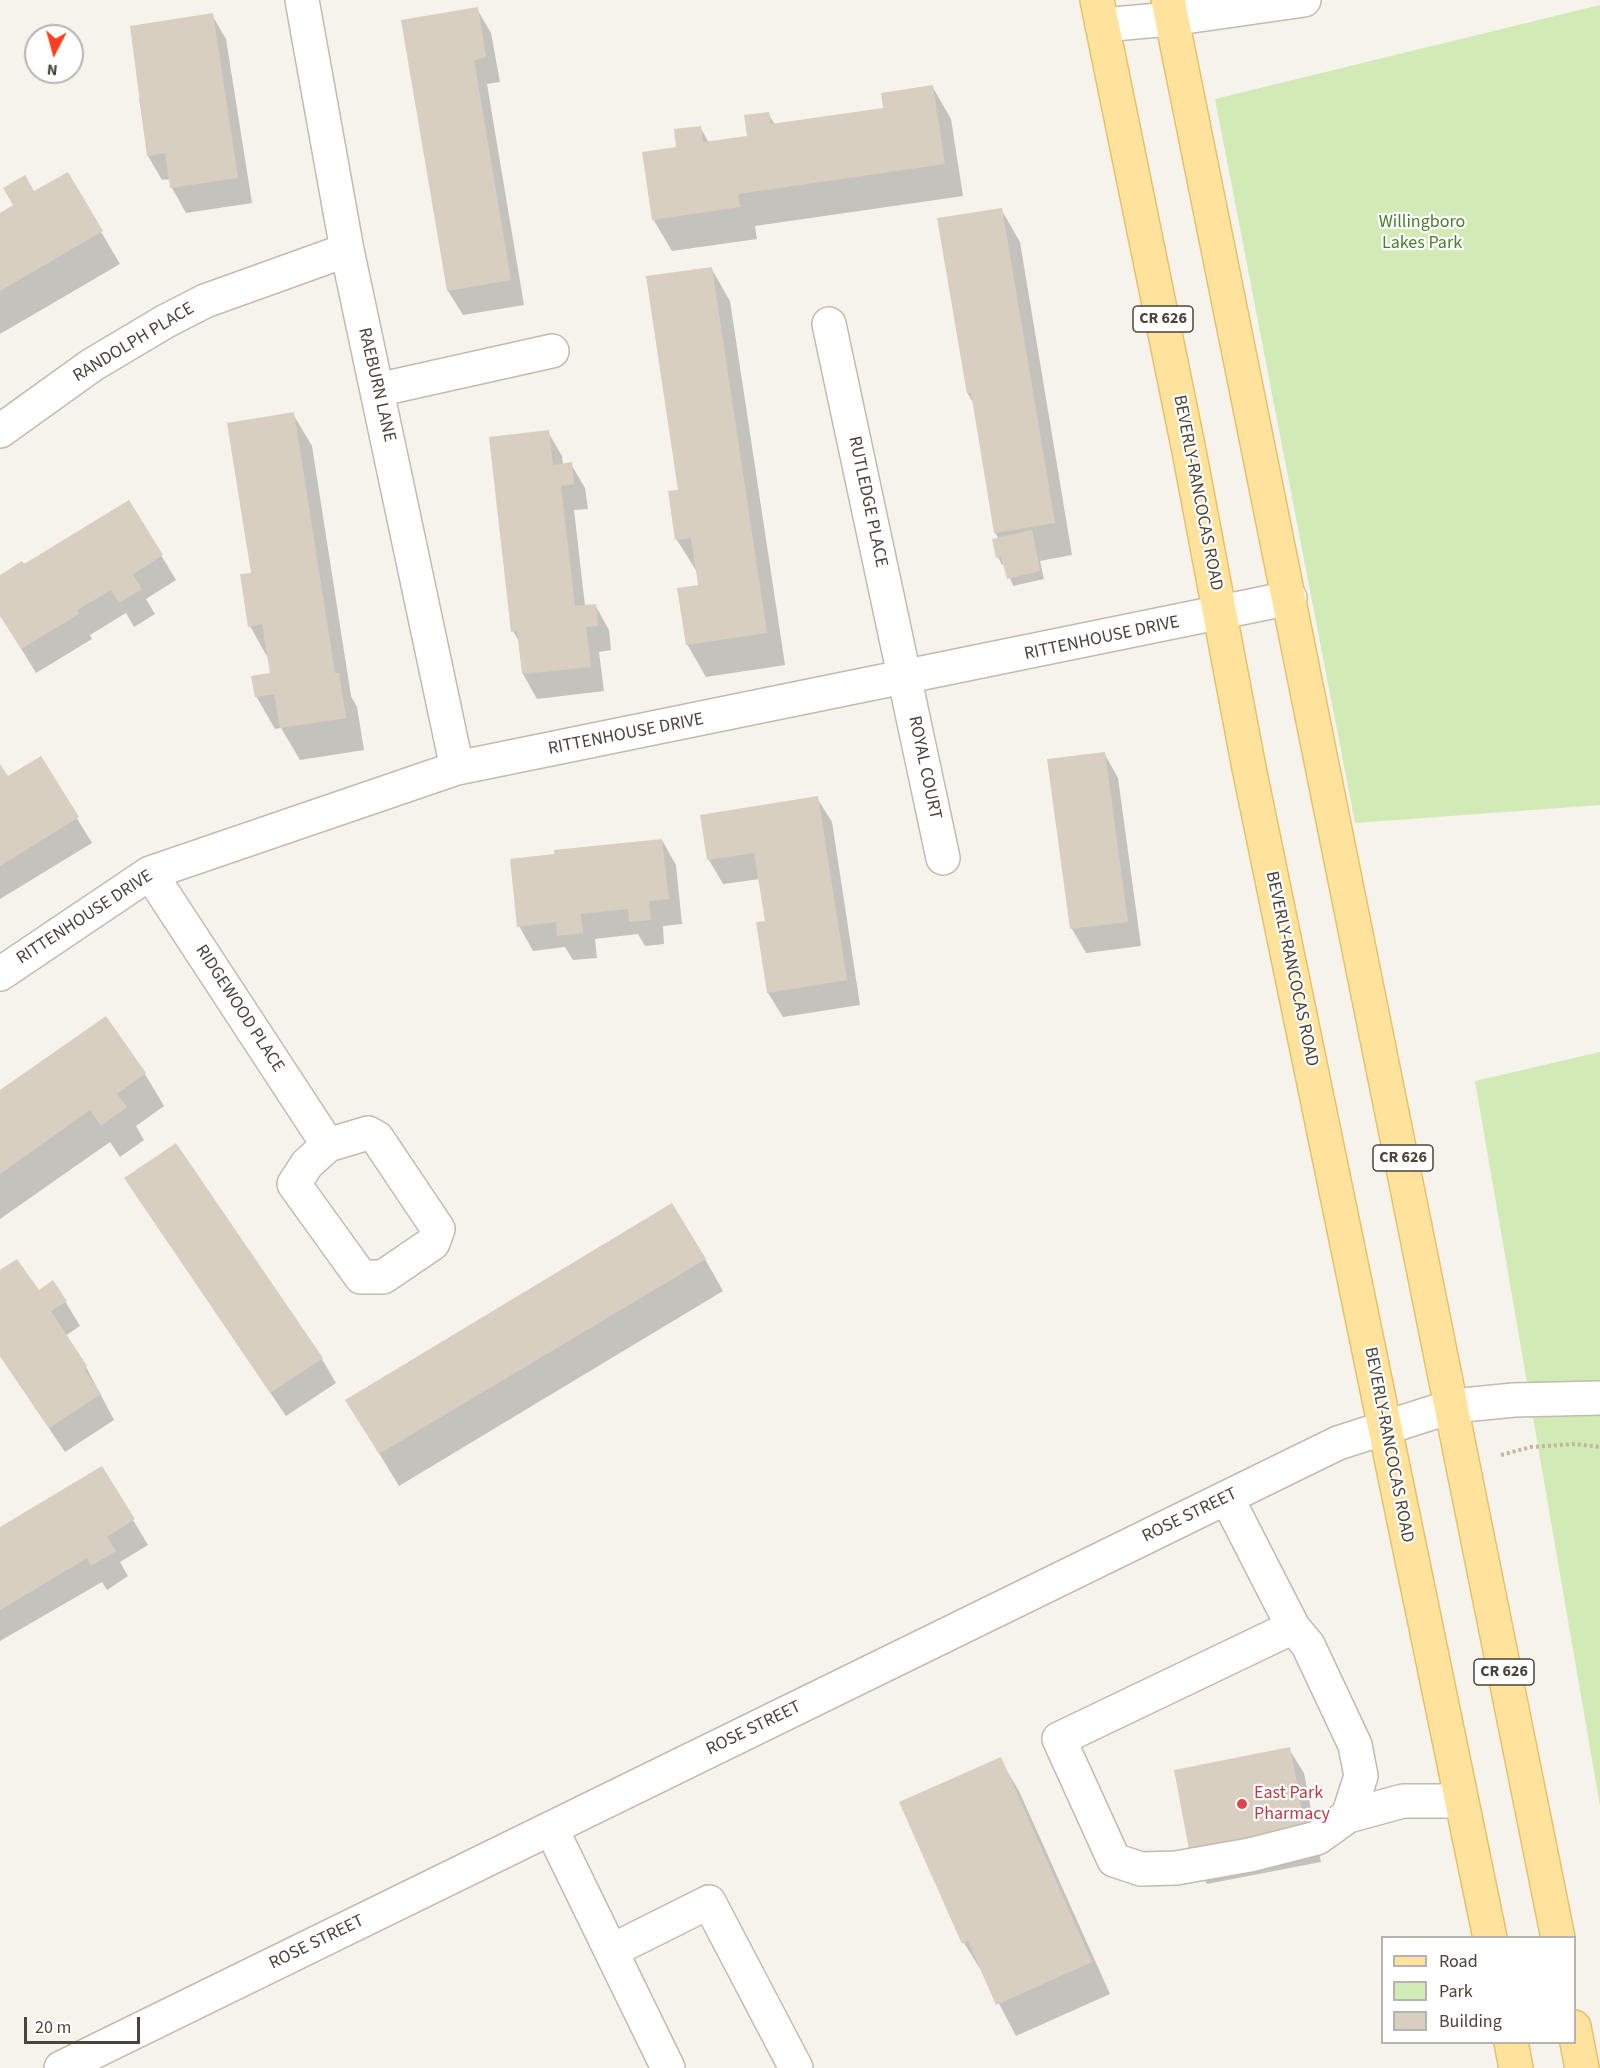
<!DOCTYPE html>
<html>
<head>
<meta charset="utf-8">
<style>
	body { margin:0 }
	#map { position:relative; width:1600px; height:2068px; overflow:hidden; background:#f6f3ec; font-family:"Source Sans 3",sans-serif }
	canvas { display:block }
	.legend { position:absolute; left:1381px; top:1936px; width:195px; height:108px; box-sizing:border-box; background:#fff; border:2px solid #b7b4b0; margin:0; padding:8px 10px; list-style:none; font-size:18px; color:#4b4439 }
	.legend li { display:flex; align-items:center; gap:12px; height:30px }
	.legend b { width:30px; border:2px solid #b7b4b0 }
	.north { position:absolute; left:24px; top:24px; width:60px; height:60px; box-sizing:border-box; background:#fff; border:2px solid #b7b4b0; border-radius:50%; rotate:186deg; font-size:16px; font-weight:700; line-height:24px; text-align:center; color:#4b4439 }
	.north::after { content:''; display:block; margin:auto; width:21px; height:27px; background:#fc3f1d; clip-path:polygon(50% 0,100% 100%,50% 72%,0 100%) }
	.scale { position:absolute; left:24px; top:2017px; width:116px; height:27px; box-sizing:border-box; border:3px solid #4b4439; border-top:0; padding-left:8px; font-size:18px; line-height:21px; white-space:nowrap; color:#4b4439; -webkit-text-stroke:4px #fff; paint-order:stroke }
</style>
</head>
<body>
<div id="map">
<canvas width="1600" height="2068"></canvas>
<ul class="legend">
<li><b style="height:8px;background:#ffe39c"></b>Road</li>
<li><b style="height:16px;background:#d2eab5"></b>Park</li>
<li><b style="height:16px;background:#d8cfc1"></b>Building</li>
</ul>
<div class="north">N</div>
<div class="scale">20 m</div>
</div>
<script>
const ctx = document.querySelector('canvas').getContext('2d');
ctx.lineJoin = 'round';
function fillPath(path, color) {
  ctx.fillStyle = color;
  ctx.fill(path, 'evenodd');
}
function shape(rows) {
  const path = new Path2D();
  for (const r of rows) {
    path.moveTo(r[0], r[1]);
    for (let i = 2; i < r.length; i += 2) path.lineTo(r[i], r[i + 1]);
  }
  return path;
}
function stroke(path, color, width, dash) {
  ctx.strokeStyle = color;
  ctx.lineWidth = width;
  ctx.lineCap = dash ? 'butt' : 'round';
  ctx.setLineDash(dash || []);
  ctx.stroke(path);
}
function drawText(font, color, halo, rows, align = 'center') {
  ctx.font = font + ' "Source Sans 3",sans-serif';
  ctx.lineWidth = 4.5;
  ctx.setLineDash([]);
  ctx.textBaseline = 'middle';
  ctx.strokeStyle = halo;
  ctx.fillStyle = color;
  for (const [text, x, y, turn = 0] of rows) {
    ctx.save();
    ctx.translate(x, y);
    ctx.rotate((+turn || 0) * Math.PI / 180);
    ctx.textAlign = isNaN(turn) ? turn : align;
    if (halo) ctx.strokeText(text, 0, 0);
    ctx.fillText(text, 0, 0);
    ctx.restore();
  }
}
fillPath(shape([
	[1600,5,1600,805,1355,823,1215,99],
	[1600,1052,1600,1806,1475,1081]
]), '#d2eab5');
fillPath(shape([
	[477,9,491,33,500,82,487,84,524,305,463,315,448,291],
	[212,15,226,39,252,203,186,213,172,188,170,179,162,180,148,156,139,98,143,97],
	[932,86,951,119,963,196,755,226,757,239,672,251,653,219,678,148,700,127,709,143,749,137,768,113,775,125,885,109],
	[67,174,120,264,0,334,0,215],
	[1001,209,1020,242,1072,555,1040,561,1044,579,1013,586,1005,564,1002,565,998,557,994,540,999,539,995,533,974,404,968,394,939,220],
	[711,268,730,301,785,665,706,677,687,644,699,586,697,572,677,540,669,492,680,491],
	[293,414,312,446,351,696,357,707,364,750,300,760,281,728,275,729,256,696,272,674,269,660,250,626,253,574],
	[548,432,562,456,563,465,571,464,585,488,588,509,574,510,585,606,595,605,609,630,611,650,599,652,604,691,537,699,523,674,520,643,513,631],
	[129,502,176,580,146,599,155,614,134,627,126,613,90,635,92,639,36,673,0,614,0,576,23,566],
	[1104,753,1118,778,1141,946,1086,953,1072,929],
	[40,758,92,843,0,899,0,767,7,778],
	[817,798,832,822,860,1005,783,1017,768,993,767,922,760,879,723,884,709,860],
	[662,840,676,865,682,924,663,926,664,944,645,946,638,934,595,939,597,958,573,960,565,947,533,951,519,926],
	[105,1018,145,1074,164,1106,136,1126,144,1140,120,1157,110,1142,0,1219,0,1092],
	[126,1178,322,1359,336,1383,286,1416],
	[705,1259,723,1291,399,1486,366,1432],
	[0,1272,38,1292,65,1301,80,1326,65,1336,86,1367,114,1420,65,1452,0,1356],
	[102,1468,148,1545,120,1562,128,1576,107,1590,102,1582,0,1641,0,1529],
	[1289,1749,1304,1773,1321,1862,1207,1884,1193,1860],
	[1000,1759,1019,1791,1110,1994,1016,2036,984,1975,964,1943,901,1803]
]), '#0003');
fillPath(shape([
	[478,7,486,57,474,60,511,280,447,291,401,20],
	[213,13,238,178,170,188,165,153,147,156,130,26],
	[933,85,945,164,738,194,740,207,652,220,642,152,676,147,674,129,701,126,703,142,747,136,744,115,769,112,771,124,883,108,881,93],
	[68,172,103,231,0,291,0,213,13,205,3,188,25,175,34,191],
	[1002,208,1055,523,994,533,971,393,967,394,937,218],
	[712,267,767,633,686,645,677,588,698,585,691,538,675,540,668,491,678,490,646,276],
	[294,412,335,673,339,673,346,718,280,728,274,694,255,697,251,676,270,673,262,624,248,627,240,574,251,573,227,423],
	[549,430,553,465,572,462,574,484,561,486,575,606,596,604,598,626,586,627,591,667,522,674,517,631,511,632,489,437],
	[129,500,163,555,133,574,142,589,119,603,111,590,77,610,79,614,21,649,0,616,0,575,22,561,24,564],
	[1032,530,1040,571,1007,579,1001,556,996,558,992,539],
	[1105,752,1128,922,1070,929,1047,759],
	[41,756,79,817,0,866,0,764,8,776],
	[818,796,847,980,767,993,756,922,765,921,754,853,707,860,700,815],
	[662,839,669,899,649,901,651,920,629,922,628,909,581,914,583,933,557,936,556,922,517,927,510,859,554,854,554,850],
	[106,1016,146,1073,117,1094,127,1107,101,1126,90,1110,0,1174,0,1090],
	[176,1143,323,1358,270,1393,124,1178],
	[672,1203,706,1259,379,1454,345,1400],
	[17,1259,39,1290,53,1280,67,1301,51,1311,87,1366,84,1369,101,1394,49,1428,0,1355,0,1270],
	[102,1466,135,1519,107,1537,116,1551,91,1566,87,1558,0,1610,0,1527],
	[1290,1747,1307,1837,1191,1860,1174,1770],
	[1001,1757,1092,1962,996,2005,968,1941,962,1944,899,1802]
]), '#d8cfc1');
const minor = shape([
	[302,0,347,250,457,768],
	[1102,25,1171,19,1304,0],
	[829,324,943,858],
	[377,390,552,351],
	[0,431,92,365,166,321,205,301,347,250],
	[150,873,328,1145],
	[0,974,150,873,457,768,1290,598],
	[368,1133,377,1138,438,1229,433,1243,383,1277,361,1277,294,1184,307,1164,328,1145,368,1133],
	[1227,1498,1293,1627,1308,1645,1355,1745,1361,1776,1348,1816],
	[1293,1627,1059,1739,1114,1860,1141,1869,1176,1868,1250,1855,1317,1838,1348,1816,1403,1801,1460,1801],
	[551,1828,668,2068],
	[611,1951,709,1902,796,2068],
	[61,2068,1338,1443,1453,1406,1514,1400,1600,1398]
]);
const major = shape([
	[1097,0,1189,451,1249,768,1490,1938],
	[1168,0,1558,1938],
	[1574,2027,1582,2068],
	[1511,2042,1516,2068]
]);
stroke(minor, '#c2bbae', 36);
stroke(major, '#e6c16a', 36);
stroke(shape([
	[1501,1455,1531,1447,1575,1444,1600,1447]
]), '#c4b79f', 4, [3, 3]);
stroke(minor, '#fff', 33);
stroke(major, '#ffe39c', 33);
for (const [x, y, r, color] of [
	[1242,1804,6,"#e0444e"]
]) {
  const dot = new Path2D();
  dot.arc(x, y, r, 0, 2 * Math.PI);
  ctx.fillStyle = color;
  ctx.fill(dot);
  stroke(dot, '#fff', 2);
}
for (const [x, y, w] of [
	[1163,319,60],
	[1403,1158,60],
	[1504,1672,60]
]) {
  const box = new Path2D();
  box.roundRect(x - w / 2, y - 13, w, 26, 4.5);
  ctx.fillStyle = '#fff';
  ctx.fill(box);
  stroke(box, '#4b4439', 1.5);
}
drawText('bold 16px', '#4b4439', null, [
	["CR 626",1163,319],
	["CR 626",1403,1158],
	["CR 626",1504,1672]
]);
drawText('18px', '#4a7f2a', '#fff', [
	["Willingboro",1422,223],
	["Lakes Park",1422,244]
]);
drawText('18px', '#4b4439', '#fff', [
	["RANDOLPH PLACE",134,343,-31],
	["RAEBURN LANE",376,385,77],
	["BEVERLY-RANCOCAS ROAD",1197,493,79],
	["RUTLEDGE PLACE",867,502,78],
	["RITTENHOUSE DRIVE",1102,639,-12],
	["RITTENHOUSE DRIVE",626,735,-11],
	["ROYAL COURT",924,768,78],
	["RITTENHOUSE DRIVE",85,918,-33],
	["BEVERLY-RANCOCAS ROAD",1291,969,78],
	["RIDGEWOOD PLACE",239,1009,57],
	["BEVERLY-RANCOCAS ROAD",1388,1445,79],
	["ROSE STREET",1190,1516,-26],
	["ROSE STREET",754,1729,-26],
	["ROSE STREET",317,1943,-26]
]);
drawText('18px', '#be3a42', '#fff', [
	["East Park",1254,1794],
	["Pharmacy",1254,1815]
], 'left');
</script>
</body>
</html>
